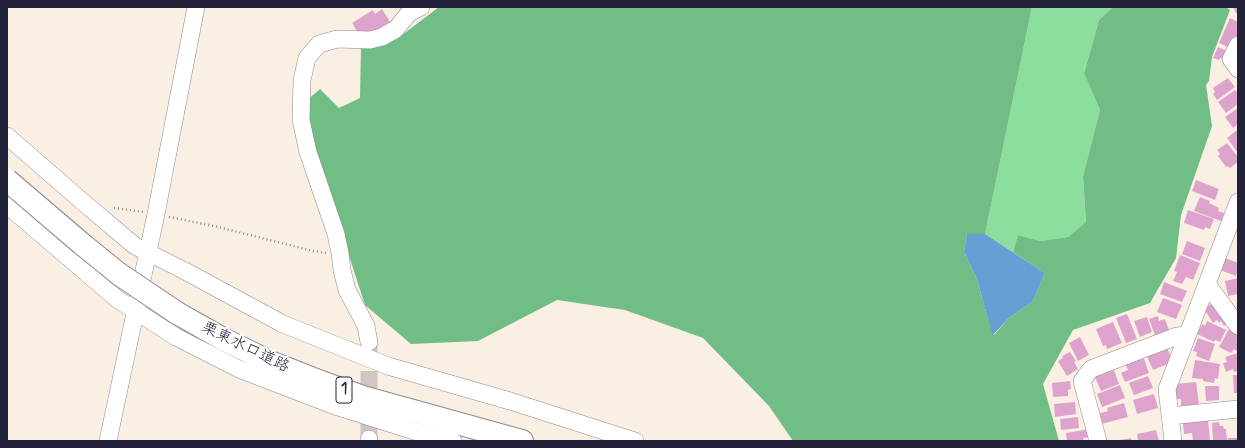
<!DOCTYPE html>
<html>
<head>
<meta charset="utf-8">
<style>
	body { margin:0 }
	#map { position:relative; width:1245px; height:448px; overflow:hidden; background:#faefe3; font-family:Mynerve,sans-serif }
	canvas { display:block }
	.frame { position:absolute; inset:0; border:8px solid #22223b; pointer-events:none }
</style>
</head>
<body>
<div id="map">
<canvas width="1245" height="448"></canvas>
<div class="frame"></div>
</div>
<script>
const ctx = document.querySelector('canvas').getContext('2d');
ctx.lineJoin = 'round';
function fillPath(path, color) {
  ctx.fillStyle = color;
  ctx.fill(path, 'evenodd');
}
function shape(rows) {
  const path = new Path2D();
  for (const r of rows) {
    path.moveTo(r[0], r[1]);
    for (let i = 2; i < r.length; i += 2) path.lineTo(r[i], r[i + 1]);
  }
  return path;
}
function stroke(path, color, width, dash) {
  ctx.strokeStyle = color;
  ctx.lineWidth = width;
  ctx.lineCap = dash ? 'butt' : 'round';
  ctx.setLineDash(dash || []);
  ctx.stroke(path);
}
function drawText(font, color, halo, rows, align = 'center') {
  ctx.font = font + ' Mynerve,"Klee One",sans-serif';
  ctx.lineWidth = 4;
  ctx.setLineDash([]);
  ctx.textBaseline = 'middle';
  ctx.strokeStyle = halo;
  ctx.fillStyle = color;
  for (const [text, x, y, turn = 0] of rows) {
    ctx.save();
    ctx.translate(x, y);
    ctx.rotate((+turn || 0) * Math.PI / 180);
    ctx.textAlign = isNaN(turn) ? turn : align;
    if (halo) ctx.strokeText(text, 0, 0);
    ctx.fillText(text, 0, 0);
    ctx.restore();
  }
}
fillPath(shape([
	[1032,7,1113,7,1099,20,1084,72,1100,110,1083,176,1086,222,1068,237,1040,241,1018,235,1013,252,985,234]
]), '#8bde9e');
fillPath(shape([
	[439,7,1032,7,985,234,967,234,964,252,977,279,986,312,994,335,1009,318,1033,301,1045,273,1013,252,1018,235,1040,241,1068,237,1086,222,1083,176,1100,110,1084,73,1099,20,1113,7,1226,7,1230,10,1212,57,1209,81,1206,85,1212,126,1181,215,1176,258,1150,303,1073,330,1043,384,1059,441,793,441,769,406,703,338,625,310,557,300,478,341,411,344,365,305,313,145,305,102,320,89,339,108,360,98,361,47,397,39]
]), '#70bd85');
fillPath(shape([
	[967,234,985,234,1045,273,1033,301,1009,318,993,335,986,312,977,279,964,252]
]), '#659fd4');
fillPath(shape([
	[1233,7,1238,7,1238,14,1236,13],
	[382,9,390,22,369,35,361,37,352,23,373,10,375,14],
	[1230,18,1238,22,1238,34,1232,49,1219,43],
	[1218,47,1229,52,1226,61,1220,58,1219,60,1213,58],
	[1228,78,1235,87,1217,100,1213,94,1215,92,1213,88],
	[1235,90,1238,93,1238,104,1226,113,1218,102],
	[1238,108,1238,124,1233,128,1225,117],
	[1237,130,1238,132,1238,153,1227,138],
	[1227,143,1238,157,1238,162,1230,168,1228,166,1226,167,1218,156,1220,154,1217,150],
	[1196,180,1219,189,1215,200,1192,191],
	[1200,197,1210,201,1209,203,1219,208,1218,211,1224,213,1221,221,1194,211],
	[1188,210,1214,219,1210,229,1205,227,1204,230,1184,223],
	[1187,241,1205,248,1200,261,1182,254],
	[1180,255,1200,263,1193,280,1186,277,1182,284,1173,281,1177,272,1174,271],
	[1225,258,1238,263,1238,275,1236,274,1236,276,1220,270],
	[1238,278,1238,294,1228,296,1225,281],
	[1164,282,1187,291,1182,302,1160,294],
	[1163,298,1182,305,1176,319,1157,312],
	[1215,301,1229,322,1224,326,1221,321,1219,323,1217,320,1213,323,1204,309],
	[1127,314,1137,339,1126,343,1116,318],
	[1158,316,1159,321,1165,319,1170,333,1156,338,1149,319],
	[1147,317,1152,332,1140,337,1134,321],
	[1207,321,1226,330,1220,342,1215,340,1214,342,1197,334,1202,324,1205,326],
	[1113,322,1122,343,1107,349,1106,345,1103,346,1096,329],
	[1229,329,1238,334,1238,352,1234,349,1231,353,1219,347],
	[1080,337,1089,355,1078,361,1069,343],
	[1198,338,1215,344,1209,361,1196,356,1197,352,1193,351],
	[1166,345,1173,362,1153,370,1146,354],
	[1070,352,1076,361,1074,362,1078,369,1067,376,1058,361,1063,358,1062,356],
	[1238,353,1238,371,1234,372,1233,369,1226,372,1223,363,1227,362,1225,357],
	[1143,356,1149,373,1125,382,1121,373,1128,370,1125,363],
	[1195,360,1220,364,1218,379,1215,378,1214,383,1203,381,1203,379,1192,378],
	[1114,370,1119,384,1101,391,1095,377],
	[1233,375,1238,375,1238,393,1234,393],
	[1148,376,1153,388,1134,395,1129,383],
	[1070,381,1071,389,1068,390,1068,396,1053,397,1052,383],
	[1196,382,1199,404,1181,406,1181,399,1176,399,1175,384],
	[1120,385,1125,398,1102,407,1097,394],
	[1205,386,1219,386,1219,400,1206,401],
	[1154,394,1158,408,1137,414,1133,400],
	[1075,402,1076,414,1055,417,1054,404],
	[1124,403,1128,417,1101,424,1098,414,1108,411,1107,408],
	[1078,417,1079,428,1061,430,1060,419],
	[1208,420,1210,441,1193,441,1192,433,1184,434,1183,423],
	[1219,422,1220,426,1223,426,1224,429,1226,429,1227,440,1225,440,1225,441,1213,441,1212,423],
	[1090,429,1091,437,1083,438,1084,441,1067,441,1066,433],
	[1156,430,1159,441,1138,441,1137,434],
	[1131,438,1132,441,1120,441,1120,440],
	[1228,438,1238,438,1238,441,1228,441]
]), '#dda3cd');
stroke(shape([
	[369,346,369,439]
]), '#cfc6c1', 17, [17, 8]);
const minor = shape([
	[1238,45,1231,59,1238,69],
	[7,136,84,203,135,246,185,271,283,324,388,366,510,401,635,441],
	[7,205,117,299,176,337,239,369,338,407,417,432,453,441],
	[1207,284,1238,326],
	[369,342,366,326,347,290,342,270,340,253,336,234,308,152,301,120,302,80,307,58,319,44,337,39,370,40,382,37,396,29,409,13,421,7],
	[1170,416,1238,409],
	[369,439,369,441],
	[108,441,156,214,196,7],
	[1098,441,1082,381,1091,369,1177,336,1187,335],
	[1173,441,1167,389,1238,202]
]);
const highway = shape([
	[177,313,223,339,270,362,316,380,363,397,522,441]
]);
stroke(minor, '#8e888f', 18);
stroke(highway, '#8e888f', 24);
stroke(shape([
	[114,208,143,212],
	[169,217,214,226,313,251,326,253]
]), '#8e888f', 2.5, [1, 3]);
stroke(minor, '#fff', 17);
stroke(highway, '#fff', 22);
const highwayBridge = shape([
	[7,180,82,244,119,274,177,313]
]);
stroke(highwayBridge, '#8e888f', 24, []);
stroke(highwayBridge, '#fff', 22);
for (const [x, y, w] of [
	[344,390,16]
]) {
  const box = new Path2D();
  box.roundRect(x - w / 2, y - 13, w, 26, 3);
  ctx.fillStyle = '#fff';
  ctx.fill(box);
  stroke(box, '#22223b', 1);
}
drawText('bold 15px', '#22223b', null, [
	["1",344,390]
]);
drawText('16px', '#22223b', '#fff', [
	["栗東水口道路",245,348,26]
]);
</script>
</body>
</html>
